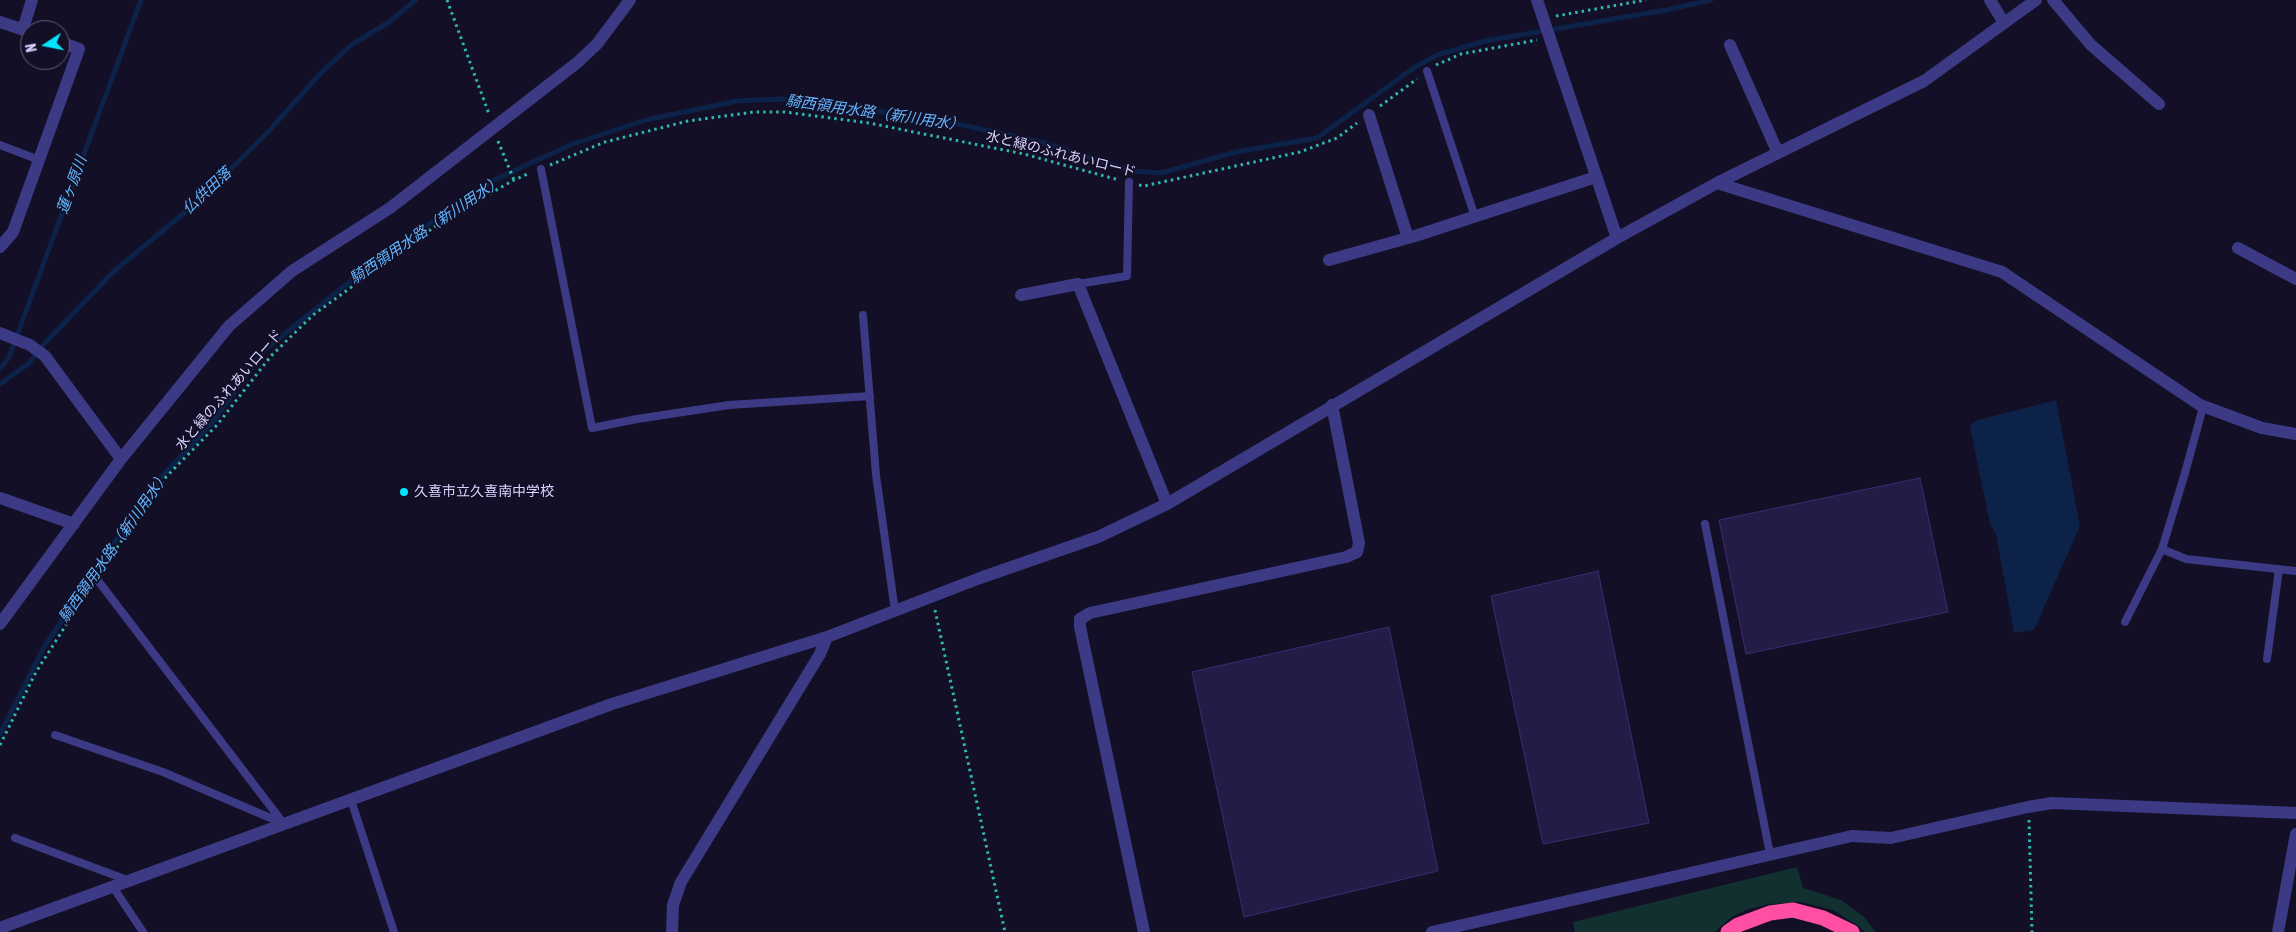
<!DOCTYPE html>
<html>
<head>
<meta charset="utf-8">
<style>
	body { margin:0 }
	#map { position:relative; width:2296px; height:932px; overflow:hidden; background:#130f26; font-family:"Asap Condensed",sans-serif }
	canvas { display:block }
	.north { position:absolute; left:20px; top:20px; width:50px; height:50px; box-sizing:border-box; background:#130f26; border:1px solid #625e7d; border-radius:50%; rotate:259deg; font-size:14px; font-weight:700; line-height:20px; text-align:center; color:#d9d4ff }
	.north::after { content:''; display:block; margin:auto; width:18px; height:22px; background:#00e5ff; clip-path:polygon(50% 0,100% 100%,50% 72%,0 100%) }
</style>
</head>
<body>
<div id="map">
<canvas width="2296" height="932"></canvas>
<div class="north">N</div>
</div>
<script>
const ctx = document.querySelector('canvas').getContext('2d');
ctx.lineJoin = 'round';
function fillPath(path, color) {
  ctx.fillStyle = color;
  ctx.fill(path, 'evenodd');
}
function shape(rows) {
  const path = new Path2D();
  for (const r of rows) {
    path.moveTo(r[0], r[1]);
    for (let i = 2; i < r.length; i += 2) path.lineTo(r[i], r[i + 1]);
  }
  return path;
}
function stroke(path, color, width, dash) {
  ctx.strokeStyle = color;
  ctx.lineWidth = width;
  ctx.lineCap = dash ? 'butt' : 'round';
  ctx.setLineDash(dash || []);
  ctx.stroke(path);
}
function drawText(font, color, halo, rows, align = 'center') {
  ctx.font = font + ' "Asap Condensed","Noto Sans JP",sans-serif';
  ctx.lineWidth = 4;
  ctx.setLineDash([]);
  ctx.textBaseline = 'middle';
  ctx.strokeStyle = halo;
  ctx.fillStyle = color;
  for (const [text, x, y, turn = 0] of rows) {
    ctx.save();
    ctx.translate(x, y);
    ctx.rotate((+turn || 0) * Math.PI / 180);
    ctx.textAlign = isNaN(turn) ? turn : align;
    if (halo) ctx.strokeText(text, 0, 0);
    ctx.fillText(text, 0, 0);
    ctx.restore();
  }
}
fillPath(shape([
	[1797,867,1803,888,1841,900,1864,917,1876,932,1865,932,1857,925,1833,910,1801,902,1769,904,1746,910,1730,918,1715,932,1575,932,1573,922]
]), '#12302f');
fillPath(shape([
	[2056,400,2080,526,2034,630,2014,633,1996,534,1990,524,1970,427,1974,421]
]), '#0c2248');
stroke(shape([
	[0,369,9,357,141,0],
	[0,384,28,364,45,343,113,272,195,204,268,132,320,74,351,45,389,22,416,0],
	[0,734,43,649,103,559,156,483,215,419,262,352,343,287,424,228,492,181,570,145,646,120,737,101,781,99,854,107,962,125,1041,142,1131,171,1161,173,1236,152,1317,138,1412,69,1437,55,1485,41,1666,10,1711,0]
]), '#0c2248', 5);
const building = shape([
	[1920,478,1948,612,1746,654,1719,520,1920,478],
	[1598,571,1649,823,1543,844,1491,596,1598,571],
	[1389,627,1438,871,1244,917,1192,672,1389,627]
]);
fillPath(building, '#241b47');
stroke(building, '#3b2d73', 1);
stroke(shape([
	[447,0,489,114],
	[1556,16,1646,0],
	[1436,65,1461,54,1537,40],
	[1380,106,1417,79],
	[498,141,514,180],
	[550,165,605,142,688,121,754,112,785,112,869,123,1024,154,1119,180],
	[1139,185,1144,186,1300,152,1337,138,1357,123],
	[102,569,166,477,217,425,271,356,313,315,448,217,514,180,530,173],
	[935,610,1005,932],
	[0,745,36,672,89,589],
	[2029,820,2032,932]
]), '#2fb8b0', 3, [2.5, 4]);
stroke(shape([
	[1427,71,1475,217],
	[0,145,39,160],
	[541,169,592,428,637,419,729,405,870,396],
	[1078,284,1127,276,1129,182],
	[863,315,876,475,895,611],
	[1705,524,1770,854],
	[2162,549,2186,559,2296,571],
	[96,578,284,824],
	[2125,622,2162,549,2185,473,2203,407],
	[2267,659,2279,569],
	[55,735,163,772,282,823],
	[351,800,394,932],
	[15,838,130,881],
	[113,887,143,932]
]), '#3d3a85', 8);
stroke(shape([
	[1537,0,1617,238],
	[1990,0,2004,23],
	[2053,0,2091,45,2159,104],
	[0,22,30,32],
	[23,29,32,0],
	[1730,45,1778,153],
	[1369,115,1408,238],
	[1717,183,2002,272,2200,405,2262,428,2296,434],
	[0,247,13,232,79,49,60,42],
	[2238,248,2296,279],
	[1329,260,1415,236,1596,177],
	[1021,295,1078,284,1167,504],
	[0,333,30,345,45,356,121,459],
	[0,498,74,524],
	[0,624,121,459,229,326,292,271,390,208,578,62,597,44,630,0],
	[1852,836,1891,838,2028,807,2052,803,2296,813],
	[0,928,612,704,827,637,980,578,1098,537,1167,504,1617,238,1717,183,1924,81,2036,0],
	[672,932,673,905,681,882,820,654,827,637],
	[1144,932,1080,627,1080,619,1090,613,1346,557,1357,552,1359,543,1332,405],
	[2278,932,2296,834]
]), '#3d3a85', 12);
stroke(shape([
	[1432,932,1852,836]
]), '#3d3a85', 12);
stroke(shape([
	[1728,932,1738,925,1770,913,1793,910,1823,918,1852,932]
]), '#ff4fa3', 15);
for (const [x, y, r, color] of [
	[404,492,5,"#00e5ff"]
]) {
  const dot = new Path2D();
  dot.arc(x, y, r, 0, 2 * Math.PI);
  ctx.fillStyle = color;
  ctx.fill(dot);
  stroke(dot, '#130f26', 2);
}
drawText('14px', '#d9d4ff', '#130f26', [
	["水と緑のふれあいロード",1061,154,14],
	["水と緑のふれあいロード",229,390,-49]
]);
drawText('14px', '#d9d4ff', '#130f26', [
	["久喜市立久喜南中学校",414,492]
], 'left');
drawText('italic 15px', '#62b6ff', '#130f26', [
	["騎西領用水路（新川用水）",875,113,8],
	["蓮ヶ原川",72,185,-70],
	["仏供田落",207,191,-43],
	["騎西領用水路（新川用水）",426,230,-34],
	["騎西領用水路（新川用水）",114,547,-55]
]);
</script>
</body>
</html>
